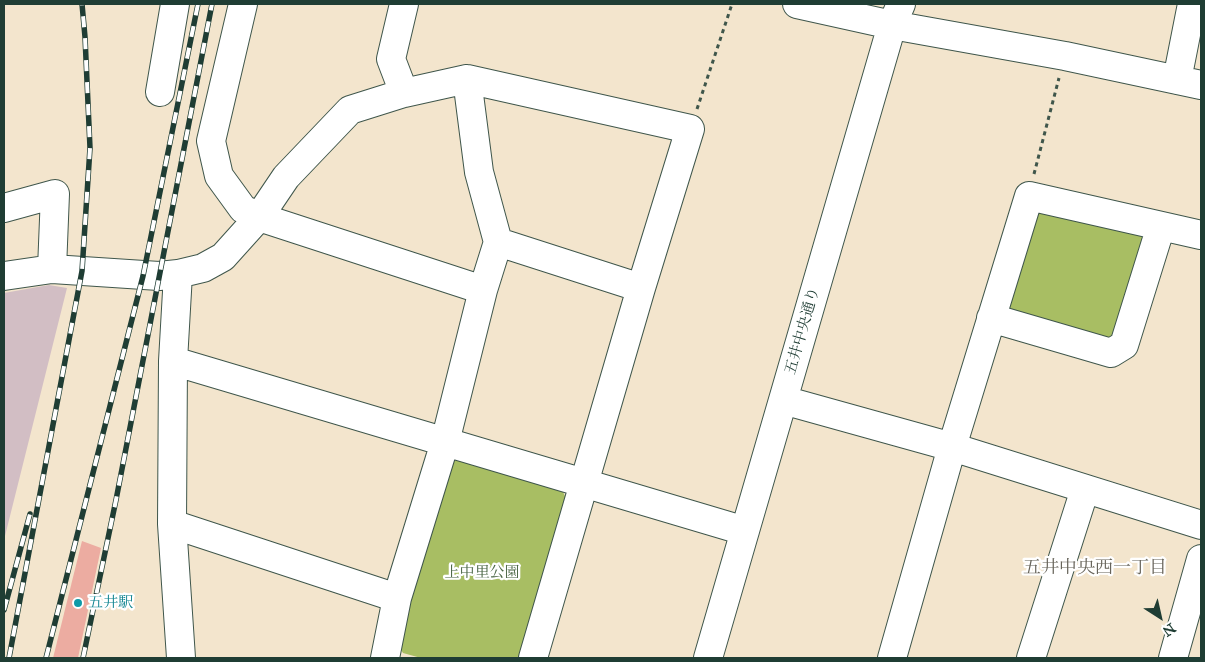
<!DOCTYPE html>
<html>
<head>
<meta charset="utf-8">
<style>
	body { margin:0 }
	#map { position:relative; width:1205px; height:662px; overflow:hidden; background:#f3e5cd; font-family:"IM FELL Great Primer",serif }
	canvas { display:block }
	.frame { position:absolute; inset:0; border:5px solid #1f3d34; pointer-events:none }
	.north { position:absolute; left:1135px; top:592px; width:50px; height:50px; -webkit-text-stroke:4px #fff; paint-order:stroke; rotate:145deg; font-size:14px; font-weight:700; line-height:20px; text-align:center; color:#1f3d34 }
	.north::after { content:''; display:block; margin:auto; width:18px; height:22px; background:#1f3d34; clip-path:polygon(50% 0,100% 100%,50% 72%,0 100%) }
</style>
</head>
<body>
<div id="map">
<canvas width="1205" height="662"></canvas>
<div class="frame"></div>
<div class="north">N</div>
</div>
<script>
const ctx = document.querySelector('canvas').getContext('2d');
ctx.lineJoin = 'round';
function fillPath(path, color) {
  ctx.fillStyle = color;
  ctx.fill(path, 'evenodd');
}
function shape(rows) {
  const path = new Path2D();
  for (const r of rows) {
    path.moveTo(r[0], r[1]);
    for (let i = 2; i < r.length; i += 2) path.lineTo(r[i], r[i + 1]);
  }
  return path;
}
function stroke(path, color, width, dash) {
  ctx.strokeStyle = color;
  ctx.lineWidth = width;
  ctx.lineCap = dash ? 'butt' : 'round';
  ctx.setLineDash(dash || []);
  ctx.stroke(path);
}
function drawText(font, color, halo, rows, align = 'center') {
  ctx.font = font + ' "IM FELL Great Primer","Noto Serif JP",serif';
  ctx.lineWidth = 4.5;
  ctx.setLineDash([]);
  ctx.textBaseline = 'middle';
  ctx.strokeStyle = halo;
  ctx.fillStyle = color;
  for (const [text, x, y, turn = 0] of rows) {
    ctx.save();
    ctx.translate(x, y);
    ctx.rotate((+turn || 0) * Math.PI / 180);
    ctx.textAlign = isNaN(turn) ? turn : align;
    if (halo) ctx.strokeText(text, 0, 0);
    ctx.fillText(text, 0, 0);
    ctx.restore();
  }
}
fillPath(shape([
	[49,285,67,288,4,540,4,293]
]), '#d2bec4');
fillPath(shape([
	[1042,210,1141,231,1149,243,1119,335,1106,344,1006,313,1033,214],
	[460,457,563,492,569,504,525,658,421,658,403,653,396,642,446,467]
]), '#a8be63');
fillPath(shape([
	[82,541,101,548,78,658,53,658]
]), '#ecaca1');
const minor = shape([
	[243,4,211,141,219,176,243,209,259,217,483,290],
	[797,4,892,25,1065,56,1201,85],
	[1177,80,1192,4],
	[160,92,175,4],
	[404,93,391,59,404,4],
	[4,208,55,194,52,269],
	[498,242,641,288],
	[178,274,173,361,172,524,181,658],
	[4,276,52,269,159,276,178,274,203,268,223,257,259,217,286,177,350,110,404,93,467,79,690,129,641,288,533,658],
	[991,318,1111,353,1124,345,1161,226],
	[173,361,745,531],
	[783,400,952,447,1201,525],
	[172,524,397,598],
	[385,658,397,598,445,442,483,290,498,242,479,172,467,79],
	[708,658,892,25,901,4],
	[892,658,952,447,1029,196,1201,235],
	[1031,658,1085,489],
	[1173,658,1201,559]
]);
stroke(minor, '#3f564b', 30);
stroke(shape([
	[697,109,732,4],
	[1034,174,1059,78]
]), '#3f564b', 3, [4, 4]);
stroke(minor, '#fff', 28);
const rail = shape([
	[4,610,30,514],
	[9,658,82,271,90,148,85,37,82,4],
	[46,658,143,276,198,4],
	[83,658,116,500,212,4]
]);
stroke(rail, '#1f3d34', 5.5);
stroke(rail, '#fff', 4, [11]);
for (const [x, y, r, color] of [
	[78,603,5,"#0f9aa8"]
]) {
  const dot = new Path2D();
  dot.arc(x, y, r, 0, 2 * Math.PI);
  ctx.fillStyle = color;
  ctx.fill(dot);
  stroke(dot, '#fff', 2);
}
drawText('15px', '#1f3d34', '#fff', [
	["五井中央通り",803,331,-74]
]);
drawText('15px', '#486442', '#fff', [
	["上中里公園",482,573]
]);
drawText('15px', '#0d838f', '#fff', [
	["五井駅",88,603]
], 'left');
drawText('18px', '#67645a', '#fff', [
	["五井中央西一丁目",1095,569]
]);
</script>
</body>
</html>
